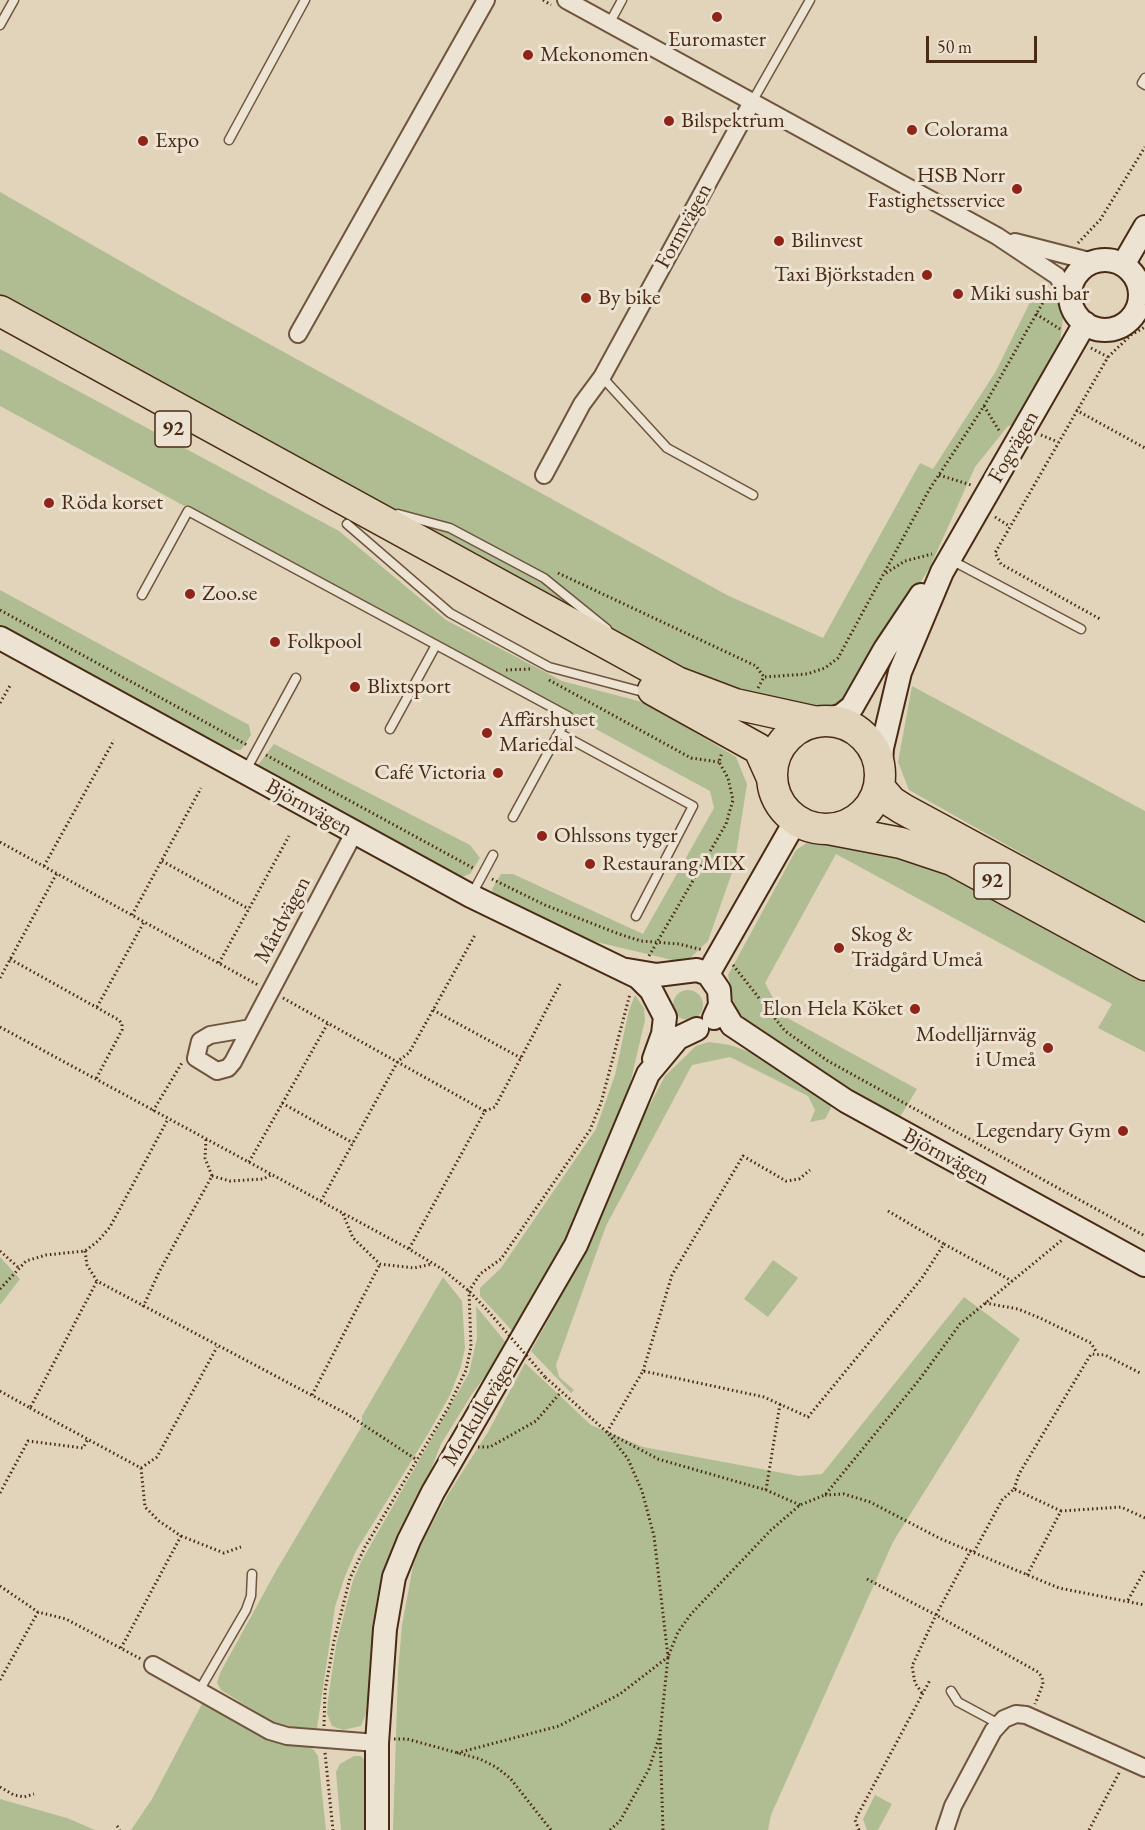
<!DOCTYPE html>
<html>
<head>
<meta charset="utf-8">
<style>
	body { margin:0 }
	#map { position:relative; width:1145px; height:1830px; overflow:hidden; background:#e2d4bb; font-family:"EB Garamond",serif }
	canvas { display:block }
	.scale { position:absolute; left:926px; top:36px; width:111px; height:27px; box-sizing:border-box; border:3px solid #492a14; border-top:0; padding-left:8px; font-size:18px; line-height:21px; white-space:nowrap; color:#492a14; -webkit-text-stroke:4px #ece3d3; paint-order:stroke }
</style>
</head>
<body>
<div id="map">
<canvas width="1145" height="1830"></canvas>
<div class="scale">50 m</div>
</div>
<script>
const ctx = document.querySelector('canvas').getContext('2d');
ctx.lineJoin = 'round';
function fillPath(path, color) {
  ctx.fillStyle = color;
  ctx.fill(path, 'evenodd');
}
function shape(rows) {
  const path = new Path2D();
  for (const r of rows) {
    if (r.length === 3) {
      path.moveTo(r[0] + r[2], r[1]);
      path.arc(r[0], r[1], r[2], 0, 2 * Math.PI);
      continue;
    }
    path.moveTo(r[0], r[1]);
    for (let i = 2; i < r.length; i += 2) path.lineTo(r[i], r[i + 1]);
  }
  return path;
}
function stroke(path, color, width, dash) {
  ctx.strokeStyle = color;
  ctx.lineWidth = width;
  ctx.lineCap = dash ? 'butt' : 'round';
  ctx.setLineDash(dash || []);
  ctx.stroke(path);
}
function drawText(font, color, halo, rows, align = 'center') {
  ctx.font = font + ' "EB Garamond",serif';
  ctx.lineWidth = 6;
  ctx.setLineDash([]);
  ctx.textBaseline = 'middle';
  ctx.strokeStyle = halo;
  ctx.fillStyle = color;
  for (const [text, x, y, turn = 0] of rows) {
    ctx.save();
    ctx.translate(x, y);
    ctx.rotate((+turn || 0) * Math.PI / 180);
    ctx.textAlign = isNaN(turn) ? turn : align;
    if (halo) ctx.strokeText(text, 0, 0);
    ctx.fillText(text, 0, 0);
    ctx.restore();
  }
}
fillPath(shape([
	[0,192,178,294,727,595,823,638,920,463,933,469,996,371,1036,290,1058,298,1064,311,1060,342,1018,425,1008,426,975,467,930,567,845,704,817,710,743,696,676,672,0,300],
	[0,349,339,531,446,620,562,681,646,703,736,757,747,784,734,867,708,941,685,963,592,941,495,900,492,889,501,874,513,874,643,934,714,808,710,791,0,406],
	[0,590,249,725,251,735,241,750,219,749,0,626],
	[912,686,1145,811,1145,923,909,790,898,762],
	[274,744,470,845,480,858,470,874,459,878,262,775,258,765],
	[811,840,863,844,917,857,1145,978,1145,1052,1098,1028,1112,1004,836,854,765,983,782,1015,917,1089,900,1117,830,1079,755,1030,735,1008,728,975,796,850],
	[688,1005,15],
	[635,995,644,1008,645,1020,630,1084,577,1215,516,1335,480,1296,480,1288,501,1268,596,1129,615,1075,629,1010],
	[709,1042,730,1045,756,1054,828,1098,831,1108,825,1119,810,1122,815,1110,808,1096,730,1057,692,1065,606,1226,556,1365,559,1377,574,1390,571,1393,531,1351,575,1271,612,1191,639,1125,665,1076,696,1046],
	[0,1257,20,1279,0,1305],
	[773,1260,798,1278,768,1317,744,1299],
	[443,1277,462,1301,465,1348,461,1367,450,1395,428,1434,356,1551,345,1576,335,1607,317,1728,292,1727,274,1723,221,1690,217,1683,220,1673,276,1571,362,1426,362,1416],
	[964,1297,1020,1339,893,1542,771,1815,768,1830,393,1830,398,1671,402,1625,413,1566,420,1546,447,1496,488,1432,525,1363,591,1425,643,1447,799,1476,822,1474],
	[476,1306,508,1345,472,1394,441,1444,426,1482,372,1655,367,1711,361,1726,343,1730,332,1726,327,1714,328,1699,336,1645,353,1580,362,1560,469,1373,477,1338],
	[203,1702,227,1713,269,1740,304,1745,313,1749,318,1756,326,1830,131,1830,152,1799],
	[354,1756,361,1756,371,1768,369,1830,341,1830,336,1772,340,1764],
	[875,1795,892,1804,878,1830,867,1830,863,1819],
	[0,1799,67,1818,95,1830,0,1830]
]), '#b0bd92');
const lane = shape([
	[609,24,622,0],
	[0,25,14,0],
	[1145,78,1142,83,1145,85],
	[752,102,810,0],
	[229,140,305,0],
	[602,377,667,448,753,495],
	[398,514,450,528,544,578,607,629],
	[347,524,450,613,549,667,647,693],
	[951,560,1081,629],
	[142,595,188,511,568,716,513,817],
	[390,729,436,645],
	[559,733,693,806,636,916],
	[246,770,296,678],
	[471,896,493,855],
	[199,1691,246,1610,251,1596,252,1574],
	[951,1691,958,1702,999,1724]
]);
const street = shape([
	[566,0,997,236,1057,276,1069,294],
	[1015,242,1093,262],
	[298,334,486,0],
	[544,475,582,404,602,377,752,102],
	[251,1028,210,1035,200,1041,196,1058,217,1071,228,1068,233,1062,354,833],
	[153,1665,270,1731,287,1736,377,1743],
	[945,1830,953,1806,993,1731,1004,1719,1016,1714,1026,1715,1145,1768]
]);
const secondary = shape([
	[1105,295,35],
	[1123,265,1145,227],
	[0,638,471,896,638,977,651,990,665,1017,663,1034,654,1059],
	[825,721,842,715,852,707,885,649,921,595],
	[880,777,882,748,900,672,942,572,1085,323],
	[627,970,657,975,697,970,708,974,719,990,720,1005,714,1018],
	[708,974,796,820],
	[720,1005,732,1025,846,1101,1145,1265],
	[377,1830,377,1743,385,1629,394,1577,409,1540,433,1492,576,1245,648,1074,678,1038,697,1029]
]);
const highway = shape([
	[0,311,677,682,735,704,817,722],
	[653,690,759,749,772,778],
	[826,775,54],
	[879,787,892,802,903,809,1145,940],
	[828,829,901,843,952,860,1145,965]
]);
stroke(lane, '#6f543e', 11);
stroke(street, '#6f543e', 20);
stroke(secondary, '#492a14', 26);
stroke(highway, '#492a14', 33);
stroke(shape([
	[543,0,551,5],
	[1078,243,1100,220,1145,147],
	[1036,314,1060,329],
	[1091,348,1108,357,995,553,1001,564,1100,619],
	[1108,357,1131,335,1145,327],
	[984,406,1000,432],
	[1076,410,1145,448],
	[1041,435,1058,442],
	[939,475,971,485],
	[995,517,1009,526],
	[558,573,756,666,764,677],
	[886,573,905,561,932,554],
	[0,610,247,745],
	[506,670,530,669],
	[549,680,691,758,719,762],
	[758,688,764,677,807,674,825,668,838,658,929,490,984,406,1050,290],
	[0,703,11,684],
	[266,755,473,868],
	[0,842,258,985],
	[162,861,249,909],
	[44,866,114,740],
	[492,879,545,905,619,934,641,941,679,944,703,950],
	[132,915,201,788],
	[649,956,726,824,733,800,728,778,719,762,722,752],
	[10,959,119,1020,122,1024,122,1030,96,1079],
	[219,963,289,836],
	[733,965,785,1031,828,1061,1145,1236],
	[0,978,57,873],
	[283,998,485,1111,409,1249],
	[97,1007,144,922],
	[433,1010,521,1058],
	[0,1027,409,1249,442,1269,469,1291,488,1311],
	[282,1103,353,1143],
	[153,1111,183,1061],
	[485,1111,495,1107,560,984],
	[249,1162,328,1023],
	[212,1176,230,1181,263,1179,271,1175],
	[321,1201,398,1061,409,1053,475,935],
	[888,1211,944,1244],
	[343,1214,353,1238,380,1264,414,1268,432,1264],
	[0,1251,19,1268],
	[85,1251,87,1265,97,1281,347,1414,417,1460],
	[0,1289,26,1261,46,1255,85,1251,98,1241,110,1227,168,1119],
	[985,1303,1018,1309,1040,1318,1091,1343,1097,1353],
	[143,1307,159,1272,212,1176,205,1158,206,1139],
	[643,1371,672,1275,743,1156,786,1181,799,1179,810,1170],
	[0,1391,30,1408,97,1281],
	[312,1395,380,1264],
	[30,1408,141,1468,145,1507,159,1521,181,1536,121,1648],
	[478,1447,490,1447,536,1421,561,1392],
	[141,1468,157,1457,217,1347],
	[1014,1489,1019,1474,1091,1354,1105,1355,1142,1374],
	[766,1490,780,1404],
	[0,1493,28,1441,83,1448,88,1439],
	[825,1495,844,1494,870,1502,941,1539,1059,1588,1145,1605],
	[800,1505,766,1490,658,1459,607,1432,643,1371,764,1397,808,1417,922,1278,944,1244,1012,1281],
	[181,1536,224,1553,241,1547],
	[971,1550,936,1615,1038,1672,1042,1677,1043,1684,1035,1704],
	[974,1552,1002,1500,1014,1489,1061,1511],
	[1027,1575,1061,1511,1121,1507,1145,1518],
	[867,1579,936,1615,912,1666,915,1683,922,1693],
	[0,1586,38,1612,66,1619,141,1659],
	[1128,1600,1145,1570],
	[0,1680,38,1612],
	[324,1726,325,1691,334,1641,350,1578,365,1547,448,1408,466,1370,471,1347,469,1291,480,1274,501,1259,590,1130,601,1103,630,994],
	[394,1739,407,1739,480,1759,496,1767,510,1778,551,1830],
	[325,1753,333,1830],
	[457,1753,559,1726,620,1694,668,1657,654,1536,642,1491,628,1459,607,1432,545,1377],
	[0,1787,14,1795,24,1797,34,1794],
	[117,1826,120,1830],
	[610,1830,620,1821,649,1769,659,1738],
	[663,1830,660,1734,668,1657,678,1632,691,1614,771,1530,800,1505,825,1495,919,1380,960,1324,1062,1240],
	[859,1830,855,1820,930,1680],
	[1089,1830,1120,1771]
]), '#492a14', 3, [1.5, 3]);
stroke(lane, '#ece3d3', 8);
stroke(street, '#ece3d3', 16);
stroke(secondary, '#ece3d3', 22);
stroke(highway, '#e2d4bb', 30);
stroke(shape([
	[488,1311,545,1377]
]), '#492a14', 3, [1.5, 3]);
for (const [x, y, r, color] of [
	[717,17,6,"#8f2418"],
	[528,55,6,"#8f2418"],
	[669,121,6,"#8f2418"],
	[912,130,6,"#8f2418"],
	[143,141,6,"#8f2418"],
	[1017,189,6,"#8f2418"],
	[779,241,6,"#8f2418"],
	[927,275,6,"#8f2418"],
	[958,294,6,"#8f2418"],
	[586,298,6,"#8f2418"],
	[49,503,6,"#8f2418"],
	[190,594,6,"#8f2418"],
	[275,642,6,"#8f2418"],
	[355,687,6,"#8f2418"],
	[487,733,6,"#8f2418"],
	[498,773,6,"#8f2418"],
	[542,836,6,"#8f2418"],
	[590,864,6,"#8f2418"],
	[839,948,6,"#8f2418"],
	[915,1009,6,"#8f2418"],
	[1048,1048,6,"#8f2418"],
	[1123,1131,6,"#8f2418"]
]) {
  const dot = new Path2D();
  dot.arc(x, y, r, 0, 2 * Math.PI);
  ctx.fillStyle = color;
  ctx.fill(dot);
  stroke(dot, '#ece3d3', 2);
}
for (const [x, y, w] of [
	[173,429,36],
	[992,881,36]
]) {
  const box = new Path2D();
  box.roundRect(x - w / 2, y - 18, w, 36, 4.5);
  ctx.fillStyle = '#ece3d3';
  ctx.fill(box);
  stroke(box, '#492a14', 1.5);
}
drawText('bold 21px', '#492a14', null, [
	["92",173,429],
	["92",992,881]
]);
drawText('22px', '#492a14', '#ece3d3', [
	["Euromaster",717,40,"center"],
	["Mekonomen",540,55],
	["Bilspektrum",681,121],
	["Colorama",924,130],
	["Expo",155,141],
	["HSB Norr",1005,176,"right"],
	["Fastighetsservice",1005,201,"right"],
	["Bilinvest",791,241],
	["Taxi Björkstaden",915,275,"right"],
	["Miki sushi bar",970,294],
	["By bike",598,298],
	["Röda korset",61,503],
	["Zoo.se",202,594],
	["Folkpool",287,642],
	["Blixtsport",367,687],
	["Affärshuset",499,720],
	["Mariedal",499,745],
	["Café Victoria",486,773,"right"],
	["Ohlssons tyger",554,836],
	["Restaurang MIX",602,864],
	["Skog &",851,935],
	["Trädgård Umeå",851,960],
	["Elon Hela Köket",903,1009,"right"],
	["Modelljärnväg",1036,1035,"right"],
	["i Umeå",1036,1060,"right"],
	["Legendary Gym",1111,1131,"right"]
], 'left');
drawText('22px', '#492a14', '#ece3d3', [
	["Formvägen",684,226,-61],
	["Fogvägen",1014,447,-60],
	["Björnvägen",309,808,29],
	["Mårdvägen",283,920,-62],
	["Björnvägen",946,1157,29],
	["Morkullevägen",481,1410,-59]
]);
</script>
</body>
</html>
